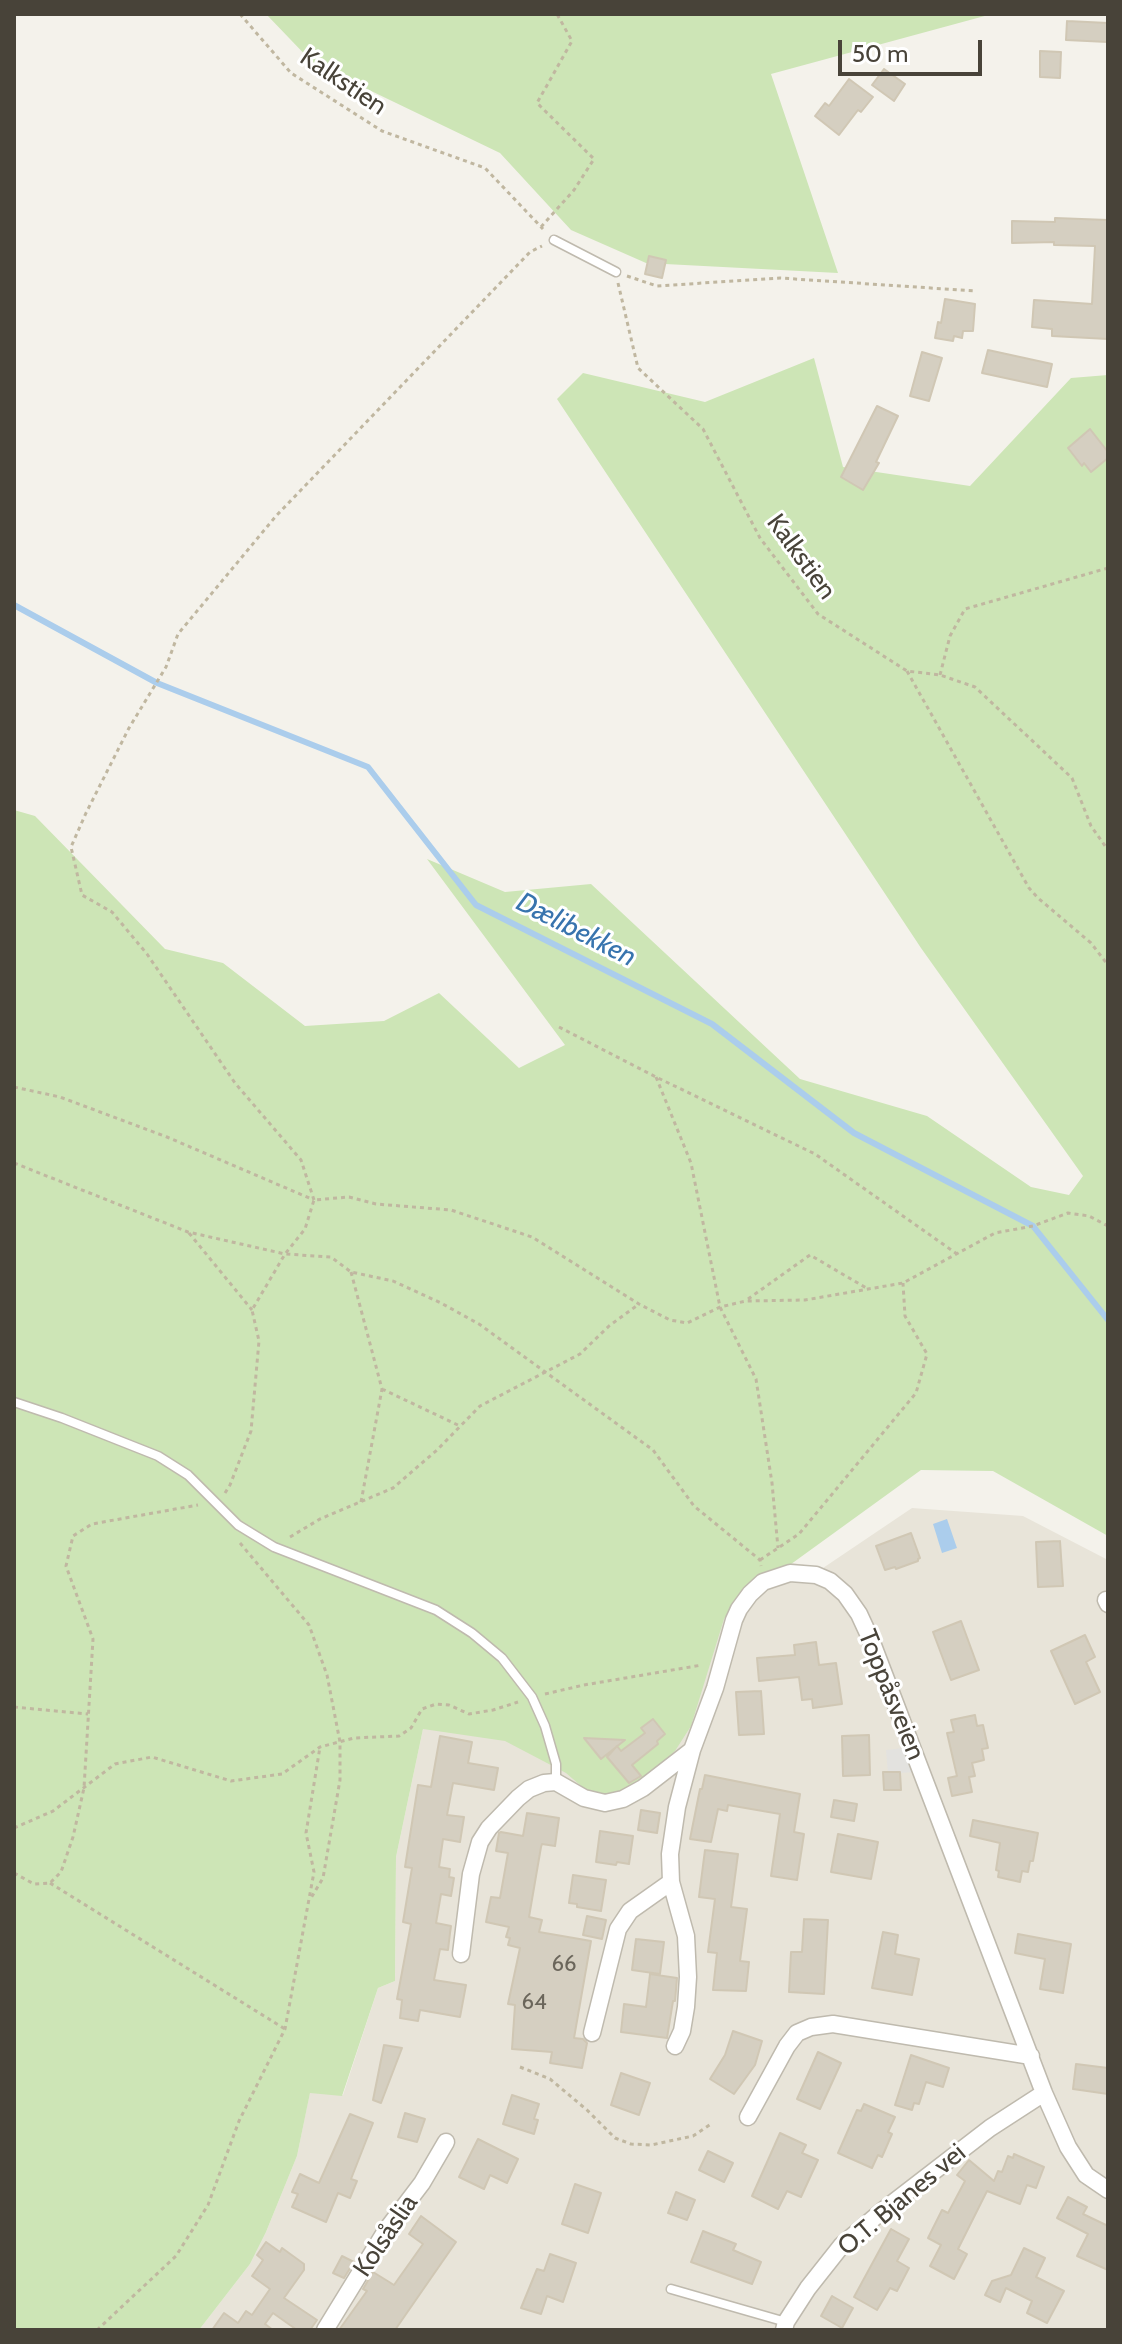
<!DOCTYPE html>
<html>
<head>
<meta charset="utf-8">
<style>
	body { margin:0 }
	#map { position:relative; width:1122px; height:2344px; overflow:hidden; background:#f4f2eb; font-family:Cabin,sans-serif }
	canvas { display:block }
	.frame { position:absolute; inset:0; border:16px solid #484339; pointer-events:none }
	.scale { position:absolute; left:838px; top:40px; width:144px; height:36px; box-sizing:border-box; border:4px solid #484339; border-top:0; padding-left:10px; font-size:24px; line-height:28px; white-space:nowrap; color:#484339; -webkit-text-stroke:6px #fff; paint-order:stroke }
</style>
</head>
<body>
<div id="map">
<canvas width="1122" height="2344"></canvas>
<div class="frame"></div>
<div class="scale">50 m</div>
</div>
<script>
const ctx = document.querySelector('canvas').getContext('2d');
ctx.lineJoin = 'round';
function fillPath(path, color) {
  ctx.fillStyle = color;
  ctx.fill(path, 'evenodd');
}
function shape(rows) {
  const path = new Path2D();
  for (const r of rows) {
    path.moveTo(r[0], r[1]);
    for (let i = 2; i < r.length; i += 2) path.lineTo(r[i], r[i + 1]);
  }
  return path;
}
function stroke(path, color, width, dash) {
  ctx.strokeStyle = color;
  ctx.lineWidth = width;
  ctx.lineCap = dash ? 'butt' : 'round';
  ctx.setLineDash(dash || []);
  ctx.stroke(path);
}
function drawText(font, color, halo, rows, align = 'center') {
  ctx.font = font + ' Cabin,sans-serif';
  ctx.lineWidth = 6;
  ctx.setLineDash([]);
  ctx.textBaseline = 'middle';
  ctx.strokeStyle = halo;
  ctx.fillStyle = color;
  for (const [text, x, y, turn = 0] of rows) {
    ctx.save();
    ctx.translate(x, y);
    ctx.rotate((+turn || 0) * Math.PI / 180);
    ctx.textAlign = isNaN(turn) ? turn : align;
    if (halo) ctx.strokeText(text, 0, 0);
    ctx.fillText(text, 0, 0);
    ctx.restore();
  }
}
fillPath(shape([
	[912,1508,1023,1516,1108,1560,1108,2330,199,2330,250,2264,266,2232,297,2156,310,2092,343,2095,378,1988,395,1981,396,1857,423,1729,727,1593,787,1562,823,1568]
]), '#e8e4d9');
fillPath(shape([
	[266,14,992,14,771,74,838,273,646,263,571,230,500,153,313,63],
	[814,358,843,467,970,486,1071,378,1108,375,1108,1536,993,1471,921,1470,787,1567,743,1588,724,1619,691,1726,675,1751,645,1779,624,1792,607,1798,587,1791,566,1773,505,1741,423,1729,396,1857,395,1981,378,1988,342,2096,310,2093,297,2156,266,2232,250,2264,199,2330,14,2330,14,810,35,816,165,949,223,963,305,1026,384,1021,439,993,519,1068,565,1045,427,859,505,892,591,884,800,1079,927,1116,1031,1187,1069,1195,1083,1176,921,948,557,399,583,373,705,402]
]), '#cde5b6');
fillPath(shape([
	[904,1748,913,1772,888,1774,886,1750]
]), '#e3e2df');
fillPath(shape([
	[947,1519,957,1548,942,1553,933,1524]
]), '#abcdec');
stroke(shape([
	[14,605,157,683,368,767,476,905,712,1024,854,1133,1033,1226,1108,1320]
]), '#abcdec', 6);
const building = shape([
	[1067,21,1108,23,1108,42,1066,40,1067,21],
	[1040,51,1061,52,1060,78,1040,77,1040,51],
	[884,69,905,84,894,101,872,85,884,69],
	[849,79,873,97,861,112,858,110,839,135,815,116,825,103,829,106,849,79],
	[1055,218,1108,220,1108,339,1052,336,1052,329,1032,327,1034,300,1092,304,1095,246,1054,245,1054,242,1012,243,1012,221,1055,222,1055,218],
	[649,256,666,260,662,278,645,274,649,256],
	[945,299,975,304,973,331,963,331,962,338,954,336,953,341,935,338,938,322,941,323,945,299],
	[988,350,1052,364,1047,387,982,373,988,350],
	[922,352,942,358,929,401,910,396,922,352],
	[877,406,898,416,876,462,879,463,863,490,841,477,877,406],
	[1090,429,1108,452,1108,458,1091,472,1084,463,1082,466,1068,448,1090,429],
	[911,1533,920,1558,918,1559,918,1561,896,1569,895,1567,885,1570,876,1546,911,1533],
	[1060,1541,1063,1586,1038,1587,1036,1542,1060,1541],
	[961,1621,979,1670,951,1680,933,1632,961,1621],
	[1085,1635,1095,1657,1086,1662,1100,1692,1075,1704,1051,1651,1085,1635],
	[816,1642,819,1665,836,1663,842,1704,813,1708,812,1699,802,1700,799,1677,759,1681,757,1658,795,1655,794,1645,816,1642],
	[761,1691,764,1734,739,1735,736,1692,761,1691],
	[975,1715,977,1726,983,1725,988,1748,982,1749,984,1760,972,1763,975,1776,969,1777,972,1792,952,1796,948,1778,957,1776,947,1733,954,1732,951,1720,975,1715],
	[653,1719,665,1734,657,1741,658,1744,632,1765,641,1776,629,1783,607,1757,617,1746,621,1751,645,1733,641,1728,653,1719],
	[869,1735,870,1775,843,1776,842,1736,869,1735],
	[440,1736,472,1742,468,1763,498,1768,494,1790,453,1783,447,1815,464,1817,460,1842,443,1839,439,1867,450,1869,449,1877,454,1878,451,1896,441,1894,436,1923,451,1926,450,1933,448,1950,440,1949,434,1980,466,1985,460,2017,420,2010,418,2021,400,2018,402,2000,397,1999,411,1924,403,1922,412,1868,405,1867,418,1785,431,1787,440,1736],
	[584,1738,625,1740,601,1759,584,1738],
	[883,1772,900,1772,901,1790,884,1790,883,1772],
	[705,1775,800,1794,794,1832,804,1834,797,1880,771,1876,780,1814,728,1805,727,1811,718,1809,711,1842,690,1839,700,1789,702,1789,705,1775],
	[834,1800,857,1804,854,1821,831,1817,834,1800],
	[641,1810,660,1813,657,1833,638,1830,641,1810],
	[527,1813,559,1818,555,1846,542,1844,541,1847,529,1917,542,1920,539,1932,591,1941,574,2038,583,2039,587,2043,582,2068,550,2063,552,2052,512,2049,515,2005,508,2004,520,1948,508,1945,510,1938,506,1937,509,1927,486,1922,491,1897,500,1898,508,1853,496,1851,499,1833,501,1832,523,1836,527,1813],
	[973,1820,1038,1833,1033,1861,1030,1861,1028,1872,1022,1871,1020,1882,998,1877,999,1871,996,1870,1000,1843,970,1836,973,1820],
	[600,1831,633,1836,629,1864,617,1862,616,1865,596,1862,600,1831],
	[838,1834,878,1842,871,1879,831,1872,838,1834],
	[705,1850,738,1854,731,1907,747,1909,740,1961,749,1962,746,1991,713,1990,717,1953,708,1952,715,1899,699,1897,705,1850],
	[573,1875,606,1880,601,1911,577,1907,577,1904,569,1903,573,1875],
	[587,1916,606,1920,602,1939,583,1935,587,1916],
	[804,1919,828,1920,824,1994,789,1992,791,1952,802,1952,804,1919],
	[883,1932,898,1935,895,1954,919,1959,912,1995,872,1988,883,1932],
	[1018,1934,1071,1944,1063,1993,1040,1989,1045,1959,1015,1953,1018,1934],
	[636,1939,664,1942,660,1974,632,1970,636,1939],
	[650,1974,677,1978,675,2001,673,2001,667,2038,621,2032,624,2004,646,2007,650,1974],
	[733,2031,762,2041,755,2065,734,2094,710,2079,725,2055,733,2031],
	[384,2045,402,2048,381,2103,373,2100,384,2045],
	[818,2052,841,2063,820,2109,797,2099,818,2052],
	[911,2055,949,2068,943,2087,926,2082,919,2104,914,2103,912,2110,895,2105,911,2055],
	[1076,2064,1108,2068,1108,2094,1073,2089,1076,2064],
	[621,2073,650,2083,639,2115,611,2105,621,2073],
	[512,2095,539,2104,534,2119,538,2120,534,2134,503,2124,512,2095],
	[864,2104,895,2117,888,2132,892,2134,882,2157,878,2155,872,2168,838,2153,857,2110,861,2111,864,2104],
	[405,2113,425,2119,417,2142,398,2137,405,2113],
	[350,2114,373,2123,351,2179,357,2181,350,2198,338,2193,326,2222,292,2207,298,2194,292,2192,300,2174,319,2183,350,2114],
	[780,2133,806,2145,802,2153,818,2160,801,2197,787,2191,778,2209,752,2196,780,2133],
	[478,2139,518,2159,507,2183,490,2175,484,2189,459,2177,478,2139],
	[708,2151,733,2163,724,2182,699,2170,708,2151],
	[1014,2154,1044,2167,1036,2188,1027,2185,1020,2204,987,2191,958,2249,967,2254,954,2279,930,2266,941,2245,928,2238,942,2210,948,2213,965,2181,957,2175,969,2160,994,2181,998,2171,1002,2172,1008,2156,1013,2158,1014,2154],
	[575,2184,601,2193,588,2233,562,2224,575,2184],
	[676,2192,695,2200,687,2220,668,2213,676,2192],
	[1068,2197,1087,2207,1083,2214,1108,2226,1108,2270,1077,2256,1088,2234,1057,2218,1068,2197],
	[421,2216,456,2242,395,2330,339,2330,367,2291,363,2289,373,2272,394,2285,423,2244,409,2234,421,2216],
	[891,2229,909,2239,897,2261,909,2268,897,2291,890,2288,877,2310,854,2297,891,2229],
	[703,2231,736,2244,733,2250,761,2262,752,2284,691,2262,703,2231],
	[266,2242,280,2252,282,2248,304,2264,304,2270,284,2298,317,2320,310,2330,297,2330,273,2313,265,2324,273,2330,212,2330,224,2313,238,2323,246,2311,252,2315,270,2289,252,2276,263,2260,257,2255,266,2242],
	[1024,2248,1045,2258,1036,2277,1064,2291,1047,2323,1027,2313,1032,2301,1006,2288,1000,2302,985,2295,992,2281,1011,2275,1024,2248],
	[550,2254,576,2263,563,2302,547,2296,541,2314,521,2308,537,2269,544,2271,550,2254],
	[342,2256,354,2262,344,2278,333,2273,342,2256],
	[832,2296,853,2308,842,2328,821,2316,832,2296]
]);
fillPath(building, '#d5cfc1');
stroke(building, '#d0c7b4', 2);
const lane = shape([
	[554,240,616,272],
	[14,1402,62,1418,158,1456,188,1475,238,1525,274,1547,436,1610,472,1633,502,1658,532,1697,545,1726,556,1764,556,1782],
	[671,2289,786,2322]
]);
const street = shape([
	[1106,1600,1108,1604],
	[461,1954,471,1874,480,1842,489,1828,518,1798,529,1789,544,1783,556,1782,584,1798,605,1803,623,1799,643,1788,692,1750],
	[592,2033,618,1929,630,1911,671,1882],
	[675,2046,682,2031,686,2007,688,1977,686,1936,671,1882,670,1854,677,1807,692,1750,715,1688,734,1620,739,1609,750,1594,763,1582,790,1573,816,1575,830,1581,845,1594,859,1614,871,1640,1044,2093,1068,2147,1086,2175,1108,2190],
	[748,2117,787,2046,797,2033,811,2027,833,2024,1031,2056],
	[325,2330,387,2229,422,2183,446,2142],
	[784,2330,786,2322,808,2288,842,2245,881,2212,990,2128,1044,2093]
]);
stroke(lane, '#bfbaae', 11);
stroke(street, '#bfbaae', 19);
stroke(shape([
	[240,14,291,73,382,131,485,168,543,229],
	[541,227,574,190,594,159,537,103,572,41,557,14],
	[627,276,657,286,780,278,976,291],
	[618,283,638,368,703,429,760,538,818,614,907,671,940,675,975,687,1072,778,1091,826,1108,850],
	[907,671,1029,888,1038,898,1091,943,1108,965],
	[940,675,950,636,965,609,1108,568],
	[559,1027,656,1077,815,1154,957,1254],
	[656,1077,691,1163,720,1307,756,1379,772,1483,778,1548],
	[14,1087,60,1097,167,1137,314,1200],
	[14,1163,188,1232,285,1254,331,1257,351,1272,393,1281,441,1303,479,1324,653,1450,694,1506,760,1560,761,1566],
	[314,1200,301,1160,235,1083,147,954,112,912,82,895,71,847,86,813,129,728,166,667,178,634,276,516,530,252,542,246],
	[189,1233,252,1310],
	[351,1272,382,1389,361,1502],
	[748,1299,810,1255,868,1289],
	[382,1389,460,1426],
	[225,1493,230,1485,251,1431,259,1341,252,1310,285,1254,305,1229,314,1200,349,1197,376,1204,451,1210,532,1237,639,1304,670,1320,687,1323,720,1307,746,1301,805,1300,903,1283,995,1233,1033,1226,1068,1213,1089,1216,1108,1226],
	[290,1537,320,1519,393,1488,437,1450,480,1406,580,1354,609,1326,639,1304],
	[240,1543,309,1625,327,1675,340,1742,340,1780,323,1878,311,1898],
	[760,1560,799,1534,916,1393,927,1354,905,1316,903,1283],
	[545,1694,584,1685,702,1665],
	[14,1707,88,1714],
	[14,1828,53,1811,115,1764,152,1757,231,1781,282,1774,320,1747,354,1738,399,1736,411,1728,422,1709,436,1704,449,1705,469,1714,493,1710,518,1702],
	[14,1873,34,1884,50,1883,61,1872,73,1837,84,1788,93,1639,66,1566,73,1536,92,1524,198,1505],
	[50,1883,285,2029],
	[520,2067,550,2079,587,2110,615,2138,631,2144,651,2145,693,2136,711,2124],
	[97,2330,176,2256,208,2205,239,2121,285,2029,314,1872,306,1833,320,1747]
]), '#c0b7a0', 3, [4, 4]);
stroke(lane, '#fff', 8);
stroke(street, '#fff', 16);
drawText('22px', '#6b665b', null, [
	["66",564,1965],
	["64",534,2003]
]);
drawText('26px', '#484339', '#fff', [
	["Kalkstien",343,82,34],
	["Kalkstien",801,557,54],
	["Toppåsveien",891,1695,68],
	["O.T. Bjanes vei",902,2200,-40],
	["Kolsåslia",386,2236,-56]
]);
drawText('italic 28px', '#3874ae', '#fff', [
	["Dælibekken",576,930,27]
]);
</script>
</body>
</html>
